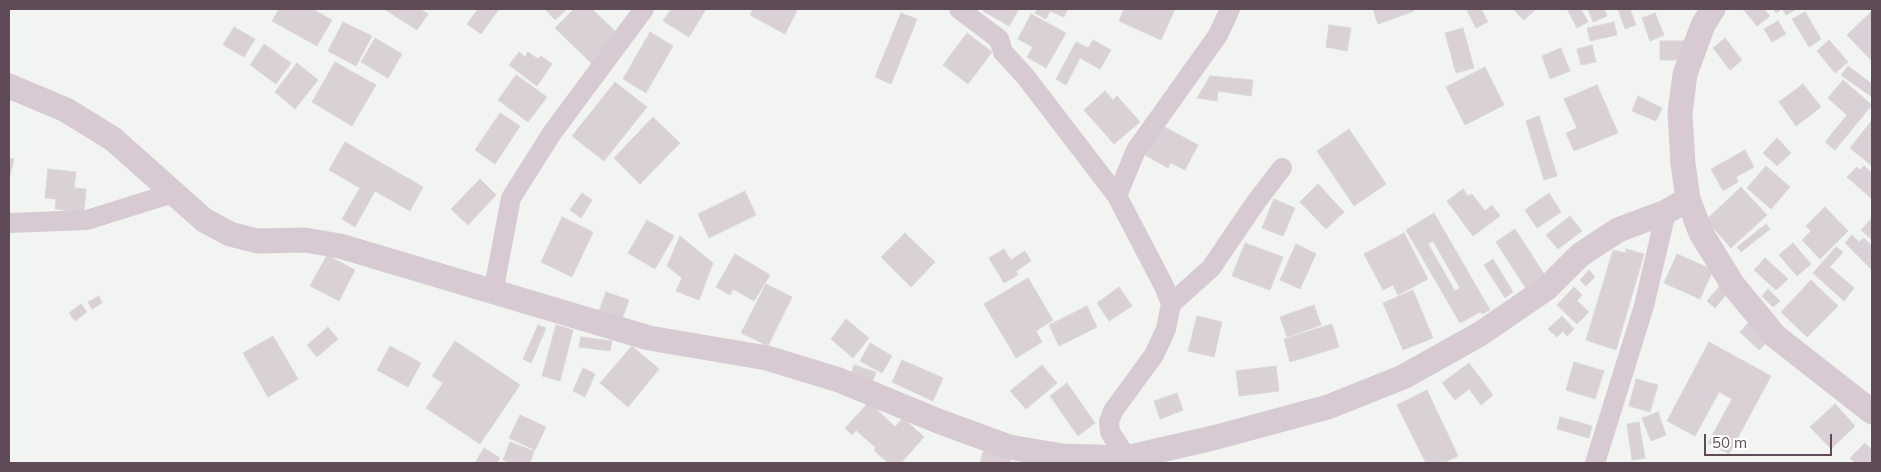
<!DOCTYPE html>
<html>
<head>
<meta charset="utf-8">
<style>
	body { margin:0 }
	#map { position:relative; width:1881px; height:472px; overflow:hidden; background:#f2f4f2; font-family:Mulish,sans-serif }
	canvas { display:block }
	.frame { position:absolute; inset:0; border:10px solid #5e4b57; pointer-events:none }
	.scale { position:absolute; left:1704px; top:434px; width:128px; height:22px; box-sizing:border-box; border:2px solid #5e4b57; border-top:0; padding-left:6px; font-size:15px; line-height:18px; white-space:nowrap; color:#5e4b57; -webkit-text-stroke:4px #fff; paint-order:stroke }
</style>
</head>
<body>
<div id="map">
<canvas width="1881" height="472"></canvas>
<div class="frame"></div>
<div class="scale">50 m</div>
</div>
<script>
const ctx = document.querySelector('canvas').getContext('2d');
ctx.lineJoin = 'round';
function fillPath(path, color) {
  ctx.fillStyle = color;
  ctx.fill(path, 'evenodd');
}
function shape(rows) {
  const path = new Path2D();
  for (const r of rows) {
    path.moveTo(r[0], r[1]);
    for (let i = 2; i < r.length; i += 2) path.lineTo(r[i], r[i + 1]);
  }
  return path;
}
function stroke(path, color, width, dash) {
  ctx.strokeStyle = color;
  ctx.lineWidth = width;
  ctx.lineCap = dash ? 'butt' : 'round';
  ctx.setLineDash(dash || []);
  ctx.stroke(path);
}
const building = shape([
	[279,9,312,9,332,20,317,46,272,21,279,9],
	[384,9,420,9,428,14,417,30,384,9],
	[478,9,499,9,481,34,467,24,478,9],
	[545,9,567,9,555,20,545,9],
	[574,9,592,9,620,36,592,64,555,28,574,9],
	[671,9,706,9,689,37,663,21,671,9],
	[753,9,792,9,797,11,785,34,750,15,753,9],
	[985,9,1019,9,1009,26,983,11,985,9],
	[1037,9,1068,9,1064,17,1050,11,1046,19,1035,13,1037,9],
	[1124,9,1175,9,1161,40,1119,21,1124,9],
	[1373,9,1413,9,1414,11,1378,24,1373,9],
	[1468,9,1481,9,1488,22,1476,28,1467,10,1468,9],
	[1513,9,1536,9,1524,20,1513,9],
	[1567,9,1581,9,1588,22,1577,28,1567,9],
	[1588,9,1604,9,1607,16,1593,22,1588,9],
	[1618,9,1630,9,1636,25,1625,29,1618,9],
	[1743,9,1764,9,1770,16,1757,26,1743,9],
	[1773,9,1797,9,1786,15,1782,9,1776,13,1773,9],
	[1872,11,1872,61,1847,35,1872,11],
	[1805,12,1821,39,1809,47,1792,19,1805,12],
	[901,13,917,19,891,84,875,77,901,13],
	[1655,13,1664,35,1650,41,1642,18,1655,13],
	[1031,14,1066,33,1046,68,1027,57,1033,47,1018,39,1031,14],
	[1778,21,1786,34,1772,42,1764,29,1778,21],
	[343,22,372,36,356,66,328,51,343,22],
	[1614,22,1617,35,1590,41,1587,28,1614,22],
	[1329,25,1351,28,1347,51,1326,47,1329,25],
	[234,27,255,39,244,57,223,45,234,27],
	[1463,28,1474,68,1456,73,1445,33,1463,28],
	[650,32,673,46,646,93,623,79,650,32],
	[967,33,992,52,968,84,943,65,967,33],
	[375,38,402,54,388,78,361,62,375,38],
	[1725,38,1742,60,1730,70,1713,48,1725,38],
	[1093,40,1111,50,1100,69,1080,58,1066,85,1056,79,1076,42,1088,48,1093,40],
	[1829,40,1848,62,1835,73,1817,51,1829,40],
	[1660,41,1686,41,1686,60,1660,60,1660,41],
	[264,44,291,63,276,84,250,65,264,44],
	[1592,45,1596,62,1581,65,1577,49,1592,45],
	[1561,48,1570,71,1550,79,1542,56,1561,48],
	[519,52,525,57,528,52,538,59,541,56,552,64,537,86,509,65,519,52],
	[335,62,376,85,352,126,312,102,335,62],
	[297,63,318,80,295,109,275,92,297,63],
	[1848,66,1872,84,1872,97,1841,75,1848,66],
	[1485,67,1504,105,1465,125,1446,87,1485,67],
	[516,75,547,97,528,122,498,100,516,75],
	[1210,76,1253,80,1251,96,1218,91,1217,101,1197,98,1210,76],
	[1843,80,1872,105,1835,150,1825,142,1847,115,1828,98,1843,80],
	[615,82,647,107,604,161,572,136,615,82],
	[1803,84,1821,107,1796,126,1779,102,1803,84],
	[1597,85,1618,133,1574,151,1566,133,1577,128,1564,99,1597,85],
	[1105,91,1113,100,1117,96,1140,122,1114,144,1084,110,1105,91],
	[1638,96,1662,108,1656,121,1632,111,1638,96],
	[500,113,520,126,495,164,475,150,500,113],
	[1539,116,1557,176,1544,180,1526,121,1539,116],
	[653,117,680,143,640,184,614,158,653,117],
	[1872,120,1872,166,1850,148,1872,120],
	[1161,125,1198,145,1185,170,1171,163,1168,168,1145,155,1161,125],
	[1349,129,1386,184,1354,206,1317,151,1349,129],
	[1777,138,1791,153,1777,166,1763,153,1777,138],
	[345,142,423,187,410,211,375,191,355,227,342,219,360,188,329,170,345,142],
	[1745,150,1754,167,1736,177,1738,182,1723,191,1711,169,1745,150],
	[9,158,14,159,9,179,9,158],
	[1766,166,1790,187,1771,209,1747,188,1766,166],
	[1864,166,1872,173,1872,196,1871,198,1847,177,1857,167,1860,170,1864,166],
	[48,169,76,172,74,188,86,189,84,213,55,209,56,199,45,198,48,169],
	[480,179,496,195,468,225,451,209,480,179],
	[1318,184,1344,212,1326,229,1300,202,1318,184],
	[1741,187,1767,215,1731,248,1706,220,1741,187],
	[1463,189,1468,196,1472,194,1485,211,1492,205,1500,216,1473,236,1447,201,1463,189],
	[745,191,756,215,709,238,698,214,745,191],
	[582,193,592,200,581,218,570,210,582,193],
	[1549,193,1561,212,1537,228,1525,210,1549,193],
	[1274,199,1295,208,1283,236,1262,228,1274,199],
	[1825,207,1848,231,1820,259,1802,240,1811,231,1806,226,1825,207],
	[1434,213,1490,310,1482,314,1480,312,1460,323,1406,230,1434,213],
	[1433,241,1460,288,1455,291,1428,244,1433,241],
	[1570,216,1582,231,1558,249,1546,235,1570,216],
	[562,217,593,232,572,277,541,262,562,217],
	[1872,218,1872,240,1861,230,1872,218],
	[647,220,674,236,655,269,628,253,647,220],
	[1766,224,1770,229,1741,252,1737,247,1766,224],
	[1515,229,1546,277,1527,290,1496,242,1515,229],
	[905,233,935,262,911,287,881,257,905,233],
	[1404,233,1428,279,1398,295,1393,285,1383,290,1364,254,1404,233],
	[1852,235,1859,242,1864,238,1872,246,1872,270,1845,243,1852,235],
	[680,236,713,263,699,300,676,291,682,278,667,266,680,236],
	[1245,243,1283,257,1270,290,1232,276,1245,243],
	[1793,243,1811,264,1797,276,1779,255,1793,243],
	[1296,244,1316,254,1300,289,1280,280,1296,244],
	[1836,247,1843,252,1830,267,1854,288,1844,301,1813,273,1836,247],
	[1004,249,1011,260,1025,251,1031,261,1016,271,1018,275,1004,283,989,258,1004,249],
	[1626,249,1644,254,1616,350,1586,340,1613,250,1625,253,1626,249],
	[735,254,770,275,754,301,733,289,730,295,716,287,735,254],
	[1677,254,1713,270,1700,299,1664,283,1677,254],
	[327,255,355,270,339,301,310,286,327,255],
	[1765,258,1788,279,1776,290,1754,270,1765,258],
	[1493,259,1513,292,1505,298,1484,265,1493,259],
	[1589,270,1595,277,1586,286,1580,280,1589,270],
	[1028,278,1053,320,1036,331,1042,342,1016,358,984,304,1028,278],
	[1811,280,1838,306,1807,337,1781,312,1811,280],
	[1723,282,1731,289,1715,308,1707,301,1723,282],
	[766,284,792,297,768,346,741,333,766,284],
	[1119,287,1132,306,1109,321,1097,303,1119,287],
	[1574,287,1582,295,1577,301,1589,312,1577,324,1557,305,1574,287],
	[1768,289,1780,301,1773,307,1762,296,1768,289],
	[1413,290,1433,338,1403,350,1383,303,1413,290],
	[606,292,629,300,622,319,599,311,606,292],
	[99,296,102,303,92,309,88,302,99,296],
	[81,304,87,312,75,321,69,313,81,304],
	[1314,305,1321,325,1287,337,1280,317,1314,305],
	[1087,306,1097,327,1059,346,1049,325,1087,306],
	[1197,316,1222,322,1214,357,1188,351,1197,316],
	[1562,316,1574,329,1567,336,1563,331,1557,337,1548,329,1562,316],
	[846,319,869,338,853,358,831,339,846,319],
	[1749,322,1769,340,1759,350,1740,332,1749,322],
	[1332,324,1339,347,1290,362,1284,339,1332,324],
	[538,325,546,328,531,363,523,359,538,325],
	[556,325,573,330,560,381,542,376,556,325],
	[328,327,338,339,317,357,307,345,328,327],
	[273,336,298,379,268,397,243,353,273,336],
	[581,337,612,341,610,351,579,347,581,337],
	[455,341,520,385,480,444,426,408,443,383,432,376,455,341],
	[1709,342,1771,376,1729,454,1708,443,1732,399,1719,392,1695,436,1667,421,1709,342],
	[870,343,892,356,882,373,860,361,870,343],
	[390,346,421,363,408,387,377,370,390,346],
	[632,346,659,369,628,407,600,383,632,346],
	[902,360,943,378,933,401,892,382,902,360],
	[1574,362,1604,371,1595,399,1566,390,1574,362],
	[1469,363,1493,395,1481,405,1469,389,1455,400,1442,383,1469,363],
	[854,365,876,372,873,381,851,374,854,365],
	[1042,365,1057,383,1026,409,1010,391,1042,365],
	[1276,366,1279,391,1239,396,1236,371,1276,366],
	[583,368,595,374,585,397,573,391,583,368],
	[1636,379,1658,385,1650,412,1629,406,1636,379],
	[1067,383,1095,423,1078,436,1050,396,1067,383],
	[1427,390,1458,456,1443,463,1426,463,1397,405,1427,390],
	[1177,393,1183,410,1160,419,1154,401,1177,393],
	[869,402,895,427,876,448,856,430,852,435,845,428,869,402],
	[1835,404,1855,426,1831,449,1810,427,1835,404],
	[1658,412,1666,435,1651,441,1642,418,1658,412],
	[520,415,546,427,535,450,509,438,520,415],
	[1560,417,1592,426,1589,438,1557,429,1560,417],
	[903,418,924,437,901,463,888,463,874,450,903,418],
	[1639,422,1645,458,1632,460,1627,424,1639,422],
	[510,442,534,451,530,463,512,463,503,460,510,442],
	[1865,443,1872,450,1872,463,1855,463,1850,458,1865,443],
	[484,448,500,458,497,463,475,463,484,448],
	[984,449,1011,457,1010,463,1011,463,980,463,984,449]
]);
fillPath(building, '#d9d1d5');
stroke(building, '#dcd7d9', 1);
stroke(shape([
	[959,9,999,39,1003,52,1025,76,1117,196,1164,286,1171,304,1166,329,1154,355,1113,411,1109,422,1110,432,1130,463],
	[1117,196,1136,150,1218,35,1230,9],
	[9,223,87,220,173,193],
	[493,293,511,198,552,133,644,9],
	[1171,304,1211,268,1256,202,1282,168],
	[1595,463,1644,306,1666,212]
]), '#d8cad2', 20);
stroke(shape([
	[1713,9,1703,25,1685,74,1680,113,1683,164,1688,199,1701,233,1733,285,1775,336,1872,412],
	[9,86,66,110,113,139,204,220,230,234,257,241,305,240,340,246,649,338,767,358,839,380,938,421,1009,447,1062,456,1126,458,1213,438,1328,407,1403,377,1480,334,1547,288,1580,255,1618,230,1666,212,1688,199]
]), '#d8cad2', 25);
</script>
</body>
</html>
